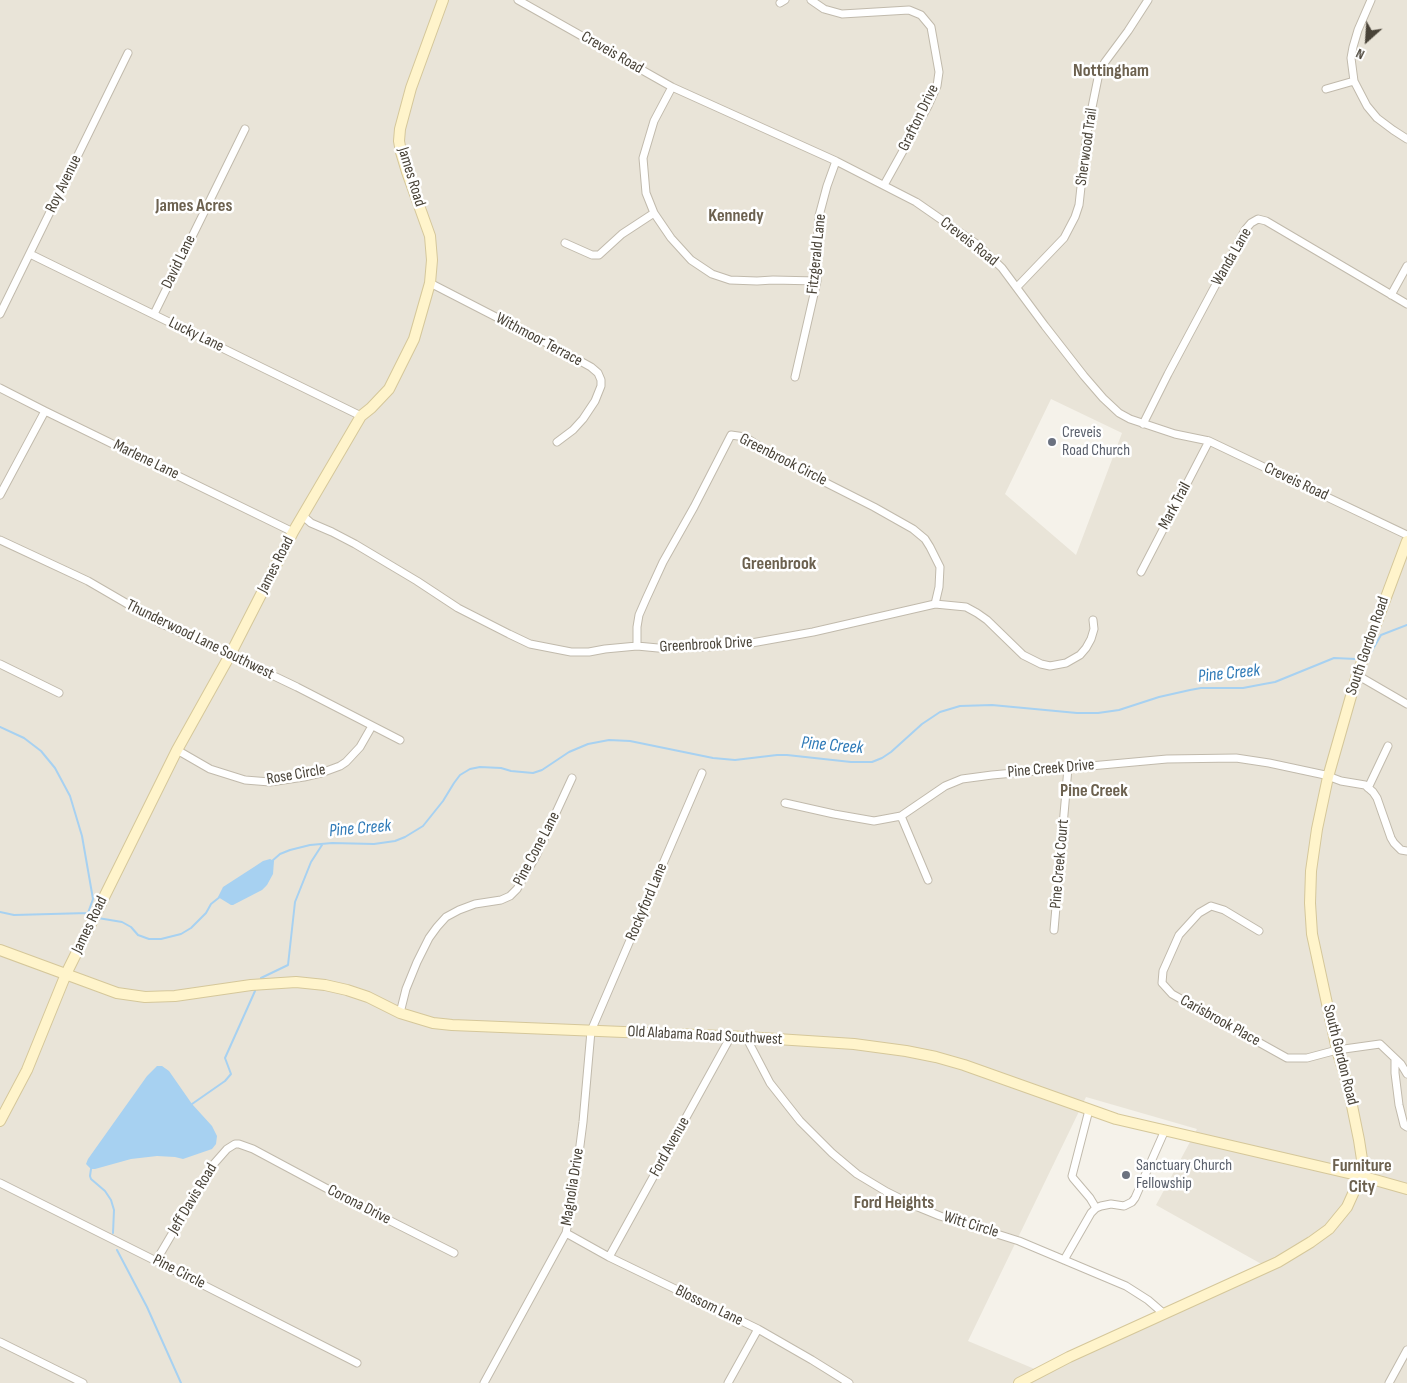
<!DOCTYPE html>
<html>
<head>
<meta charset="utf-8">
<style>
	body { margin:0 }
	#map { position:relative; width:1407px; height:1383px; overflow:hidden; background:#f5f2ea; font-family:"Sofia Sans Condensed",sans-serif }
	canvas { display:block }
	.north { position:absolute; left:1342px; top:15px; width:50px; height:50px; -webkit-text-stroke:4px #fff; paint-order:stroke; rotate:206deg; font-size:14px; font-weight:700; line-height:20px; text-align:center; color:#494338 }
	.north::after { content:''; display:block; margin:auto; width:18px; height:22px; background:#494338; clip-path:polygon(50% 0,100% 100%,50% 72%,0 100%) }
</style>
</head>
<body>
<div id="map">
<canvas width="1407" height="1383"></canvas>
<div class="north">N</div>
</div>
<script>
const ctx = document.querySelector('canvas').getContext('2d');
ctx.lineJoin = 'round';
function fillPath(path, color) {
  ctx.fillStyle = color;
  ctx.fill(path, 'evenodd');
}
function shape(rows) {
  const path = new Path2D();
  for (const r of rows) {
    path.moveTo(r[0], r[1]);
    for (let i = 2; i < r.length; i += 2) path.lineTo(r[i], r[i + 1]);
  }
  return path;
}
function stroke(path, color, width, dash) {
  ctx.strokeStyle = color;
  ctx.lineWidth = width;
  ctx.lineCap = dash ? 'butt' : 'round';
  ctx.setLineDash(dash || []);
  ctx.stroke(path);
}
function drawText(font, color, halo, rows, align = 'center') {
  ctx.font = font + ' "Sofia Sans Condensed",sans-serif';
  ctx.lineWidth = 5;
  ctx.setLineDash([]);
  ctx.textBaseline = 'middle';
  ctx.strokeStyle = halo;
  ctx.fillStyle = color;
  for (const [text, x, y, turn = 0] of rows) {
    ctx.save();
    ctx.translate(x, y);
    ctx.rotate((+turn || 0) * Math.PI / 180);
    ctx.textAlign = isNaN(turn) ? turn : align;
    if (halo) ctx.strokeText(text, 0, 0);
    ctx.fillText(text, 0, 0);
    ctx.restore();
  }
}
fillPath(shape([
	[0,0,1407,0,1407,1383,0,1383],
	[1051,399,1122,433,1076,555,1005,494],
	[1086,1097,1197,1129,1156,1205,1265,1266,1037,1370,968,1341]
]), '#e9e4d8');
fillPath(shape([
	[270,859,274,861,273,874,267,885,262,890,233,905,231,905,218,897,223,887,254,867,263,861],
	[157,1066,162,1066,169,1071,192,1104,212,1126,217,1136,216,1144,212,1149,183,1159,175,1157,157,1156,131,1159,95,1169,91,1169,86,1164,88,1159,147,1076]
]), '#a7d1f1');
stroke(shape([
	[1369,656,1381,635,1407,625],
	[0,727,24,738,41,751,55,768,70,796,82,836,93,899,88,913],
	[272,861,280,854,290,850,310,845,332,843,374,844,395,841,405,837,423,826,443,801,454,783,460,775,470,769,480,767,501,768,511,771,533,773,542,770,569,752,588,744,609,740,630,741,713,758,735,760,777,755,787,755,851,762,872,762,882,758,891,752,922,724,940,712,960,706,992,705,1077,713,1098,713,1119,710,1159,697,1190,690,1201,688,1243,688,1264,684,1275,682,1334,658,1356,659],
	[0,912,14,915,88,913,92,915],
	[98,918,122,922,131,927,138,935,149,939,161,939,181,934,191,928,206,913,211,904,221,896],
	[261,978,288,965,295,902,311,862,322,845],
	[192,1104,225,1081,231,1074,225,1058,255,991],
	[91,1169,90,1176,91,1179,105,1191,111,1200,114,1210,113,1233],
	[117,1250,147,1307,181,1383]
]), '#a7d1f1', 2);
const street = shape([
	[518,0,672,87,836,161,916,202,978,245,1002,268,1045,326,1084,376,1103,398,1119,413,1130,419,1175,434,1209,441,1407,535],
	[811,0,824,9,842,14,909,10,921,15,931,27,939,72,937,86,928,106,884,185],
	[1371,0,1358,30,1353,47,1351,58,1354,81,1367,106,1377,118,1393,130,1407,139],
	[780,3,785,0],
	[672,87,654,121,643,158,646,193,654,213,671,238,691,260,712,274,730,280,757,281,773,280,817,281],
	[1326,89,1354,81],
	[565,243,592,255,599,255,622,234,654,213],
	[30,254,361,416],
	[430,283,562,351,591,367,598,373,601,380,601,386,595,401,583,419,573,430,557,442],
	[1017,287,1064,238,1075,217,1079,205,1087,132,1099,73,1105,62,1128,31,1148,0],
	[1391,295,1407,266],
	[0,314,128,53],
	[154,314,245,129],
	[795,377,817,281,816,257,819,216,827,186,836,161],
	[0,388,45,411,293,532],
	[1143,424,1168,374,1245,230,1251,223,1258,219,1266,221,1407,304],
	[0,495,45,411],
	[303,516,311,523,332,532,355,544,417,581,458,608,509,634,530,644,571,652,589,652,605,649,637,646,658,648,706,647,746,644,813,632,935,604,966,607,977,613,987,620,1023,655,1041,664,1050,666,1066,663,1080,655,1086,648,1091,639,1094,629,1093,620],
	[0,540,88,581,162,624,230,655,297,687,400,740],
	[1141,572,1209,441],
	[637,646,637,627,639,615,646,599,663,562,694,507,731,435,745,437,779,459,874,507,913,529,925,539,930,547,940,567,939,587,935,604],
	[0,664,59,693],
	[1357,675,1407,704],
	[177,750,210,769,245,780,270,782,304,777,321,773,340,766,346,762,360,747,372,726],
	[1368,788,1388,746],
	[785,803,834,814,874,821,901,816,945,786,962,779,992,775,1167,759,1236,758,1269,763,1325,775,1341,781,1365,785,1373,792,1377,798,1391,838,1394,843,1401,850,1407,851],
	[901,816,928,880],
	[1054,930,1068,768],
	[1259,931,1224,910,1211,906,1199,913,1179,935,1163,971,1162,983,1172,994,1287,1058,1307,1058,1337,1050,1380,1044,1401,1064,1407,1074],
	[400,1013,406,989,417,962,429,938,437,927,446,917,459,910,475,904,501,900,510,896,517,889,536,856,572,778],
	[746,1037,770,1083,800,1121,832,1153,857,1174,887,1192,913,1205,940,1216,1019,1241,1126,1286,1148,1300,1163,1313],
	[1395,1059,1395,1073,1399,1105,1404,1125,1407,1127],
	[1089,1110,1072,1176,1073,1178,1090,1198,1096,1208],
	[0,1183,156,1261,357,1363],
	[566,1233,609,1257,758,1329,812,1360,849,1383],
	[609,1257,731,1036],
	[1064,1260,1091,1213,1096,1208,1101,1206,1111,1204,1124,1206,1132,1202,1135,1198,1165,1130],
	[156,1261,212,1166,227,1149,235,1144,239,1144,253,1149,337,1194,454,1253],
	[0,1342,83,1383],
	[484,1383,566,1233,574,1192,583,1122,591,1031,702,773],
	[728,1383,758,1329],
	[1389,1383,1407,1350]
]);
const secondary = shape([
	[0,950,117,993,145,997,175,996,251,985,296,982,325,985,347,990,368,997,400,1013,433,1023,452,1025,746,1037,854,1044,906,1051,936,1057,964,1065,1116,1119,1361,1176,1407,1189],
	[0,1121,27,1070,66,974,177,750,230,655,293,532,361,416,371,408,389,389,414,339,430,283,432,260,430,236,407,172,401,152,399,141,400,129,411,88,443,0],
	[1019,1383,1069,1357,1278,1262,1311,1242,1329,1229,1347,1207,1361,1176,1363,1166,1359,1140,1348,1086,1337,1050,1312,934,1310,903,1311,871,1317,829,1328,777,1357,675,1407,541]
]);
stroke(street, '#c1baac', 9);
stroke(secondary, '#d5c79a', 12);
stroke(street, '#fff', 7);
stroke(secondary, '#fff4cb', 10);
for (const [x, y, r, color] of [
	[1052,442,5,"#6b7280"],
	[1126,1175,5,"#6b7280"]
]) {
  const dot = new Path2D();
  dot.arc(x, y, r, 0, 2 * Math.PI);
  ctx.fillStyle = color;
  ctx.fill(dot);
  stroke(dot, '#fff', 2);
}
drawText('16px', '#494338', '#fff', [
	["Creveis Road",612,53,30],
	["Grafton Drive",919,118,-64],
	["Sherwood Trail",1087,147,-82],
	["James Road",411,177,73],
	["Roy Avenue",64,184,-64],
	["Creveis Road",969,242,38],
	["Fitzgerald Lane",817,254,-84],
	["Wanda Lane",1232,257,-60],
	["David Lane",179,262,-64],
	["Lucky Lane",196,335,26],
	["Withmoor Terrace",539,340,28],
	["Marlene Lane",146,460,26],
	["Greenbrook Circle",783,460,27],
	["Creveis Road",1296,482,25],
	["Mark Trail",1175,506,-62],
	["James Road",276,565,-63],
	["Thunderwood Lane Southwest",200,640,26],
	["Greenbrook Drive",706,645,-3],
	["South Gordon Road",1368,646,-71],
	["Pine Creek Drive",1051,769,-5],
	["Rose Circle",296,775,-10],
	["Pine Cone Lane",537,849,-62],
	["Pine Creek Court",1060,864,-85],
	["Rockyford Lane",647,902,-67],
	["James Road",90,925,-64],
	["Carisbrook Place",1220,1021,29],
	["Old Alabama Road Southwest",705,1036,3],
	["South Gordon Road",1340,1055,76],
	["Ford Avenue",670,1147,-61],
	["Magnolia Drive",573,1187,-81],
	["Jeff Davis Road",193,1199,-59],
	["Corona Drive",359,1205,27],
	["Witt Circle",971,1225,17],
	["Pine Circle",179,1272,27],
	["Blossom Lane",709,1306,26]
]);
drawText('16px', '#5b616d', '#fff', [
	["Creveis",1062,433],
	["Road Church",1062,451],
	["Sanctuary Church",1136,1166],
	["Fellowship",1136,1184]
], 'left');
drawText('bold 18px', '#6c614f', '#fff', [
	["Nottingham",1111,71],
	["James Acres",194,206],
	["Kennedy",736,216],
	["Greenbrook",779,564],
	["Pine Creek",1094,791],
	["Furniture",1362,1166],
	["City",1362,1187],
	["Ford Heights",894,1203]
]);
drawText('italic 18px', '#2f7ab7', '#fff', [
	["Pine Creek",1229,674,-6],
	["Pine Creek",832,746,5],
	["Pine Creek",360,829,-5]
]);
</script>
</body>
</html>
